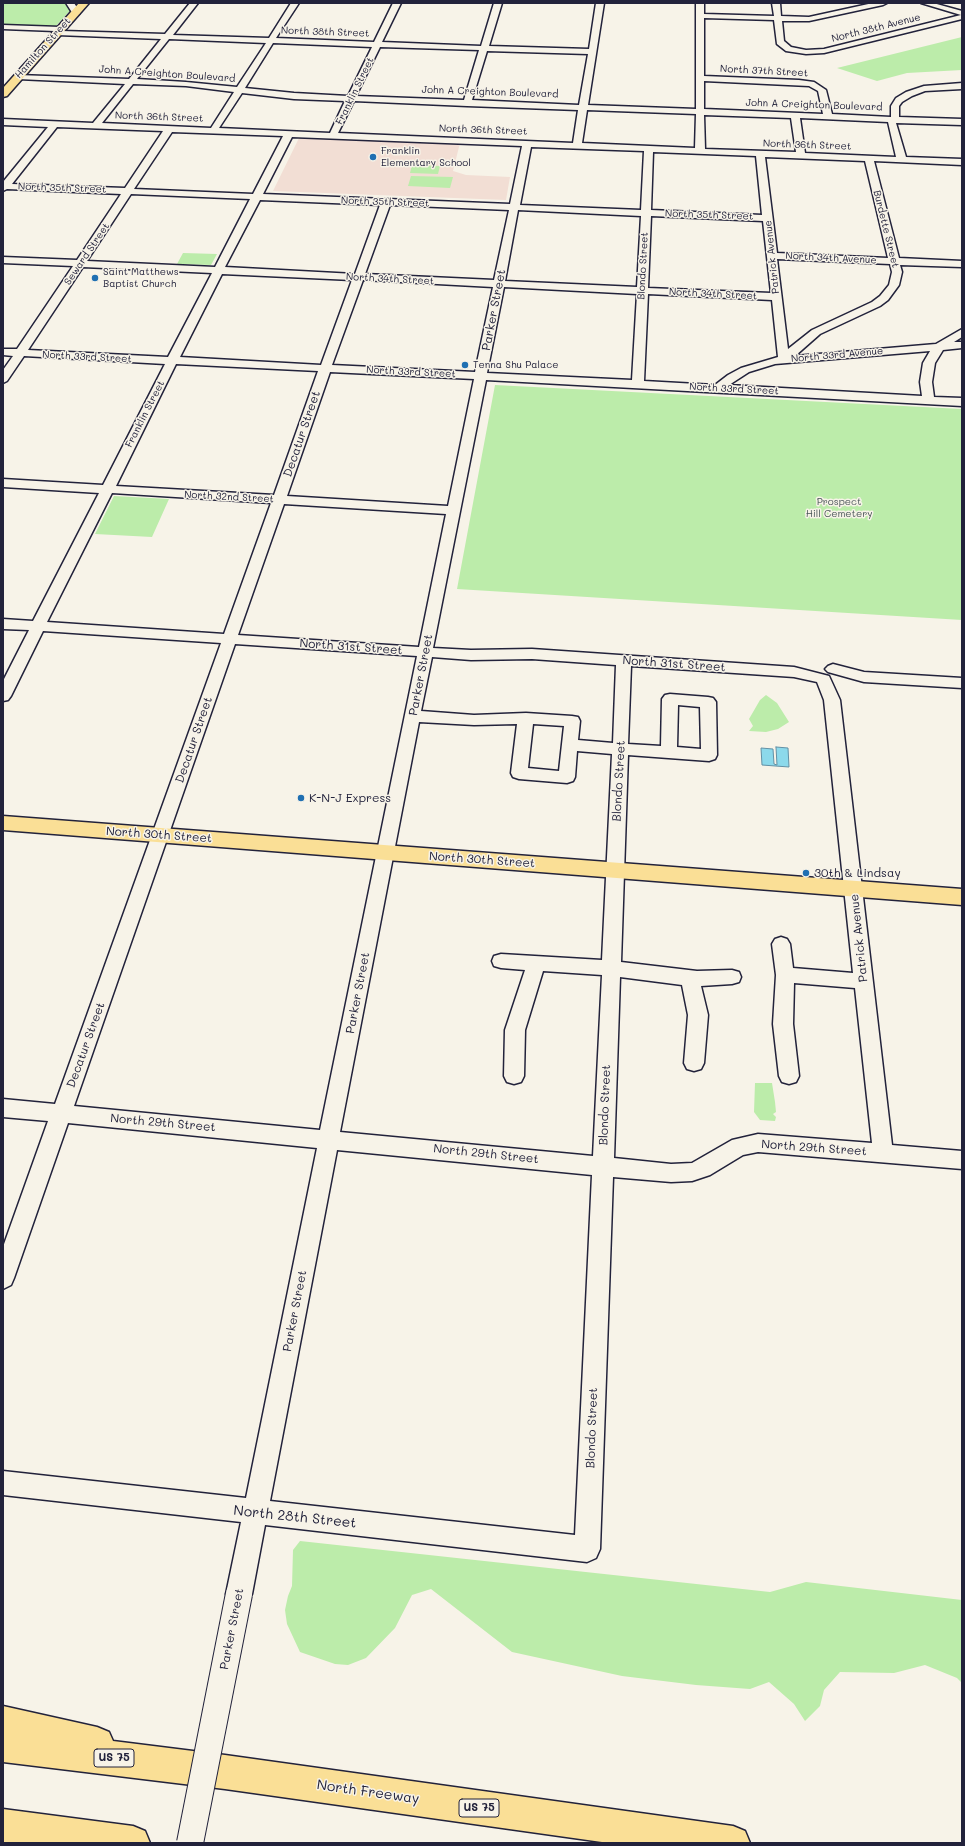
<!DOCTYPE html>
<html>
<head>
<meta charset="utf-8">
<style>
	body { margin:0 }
	#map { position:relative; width:965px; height:1846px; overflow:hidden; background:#f7f3e8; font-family:Mali,sans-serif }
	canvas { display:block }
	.frame { position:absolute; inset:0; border:4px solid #22223b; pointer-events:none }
</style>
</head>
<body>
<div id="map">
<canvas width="965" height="1846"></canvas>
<div class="frame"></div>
</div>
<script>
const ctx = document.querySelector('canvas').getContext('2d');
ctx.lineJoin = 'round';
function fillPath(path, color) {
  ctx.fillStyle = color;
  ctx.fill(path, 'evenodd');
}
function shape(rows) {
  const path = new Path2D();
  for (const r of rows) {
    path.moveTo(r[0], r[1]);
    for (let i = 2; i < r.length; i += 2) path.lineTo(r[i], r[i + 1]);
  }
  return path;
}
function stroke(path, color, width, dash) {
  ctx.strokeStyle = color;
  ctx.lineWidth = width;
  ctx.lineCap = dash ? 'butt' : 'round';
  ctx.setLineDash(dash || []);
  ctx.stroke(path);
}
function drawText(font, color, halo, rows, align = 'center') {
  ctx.font = font + ' Mali,sans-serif';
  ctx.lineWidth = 3;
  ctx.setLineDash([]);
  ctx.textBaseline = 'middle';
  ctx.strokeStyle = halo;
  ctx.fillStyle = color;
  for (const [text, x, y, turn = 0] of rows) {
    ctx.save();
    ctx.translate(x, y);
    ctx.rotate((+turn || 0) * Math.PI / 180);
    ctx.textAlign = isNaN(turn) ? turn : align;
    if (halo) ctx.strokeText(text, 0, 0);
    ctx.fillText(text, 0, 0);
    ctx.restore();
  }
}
fillPath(shape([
	[299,138,460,143,453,171,466,175,510,177,506,200,273,191]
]), '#f2ded4');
fillPath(shape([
	[3,3,77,3,55,27,3,25],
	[962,37,962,70,907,73,877,81,837,68],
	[412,165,440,166,438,174,410,173],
	[411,176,453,177,450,188,408,186],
	[183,253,217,254,211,265,177,264],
	[495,385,962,409,962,620,457,589],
	[114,496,169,499,152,537,95,534],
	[766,695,777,703,789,722,778,729,766,732,749,731,753,726,749,719,760,700],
	[755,1083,772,1083,775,1102,776,1112,773,1114,776,1117,775,1121,760,1120,754,1112],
	[300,1541,770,1592,806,1582,962,1600,962,1683,957,1678,925,1665,894,1673,840,1672,824,1690,820,1706,805,1721,794,1704,769,1682,750,1689,696,1685,622,1676,512,1652,431,1589,412,1595,395,1628,366,1658,348,1665,335,1664,300,1652,287,1624,285,1610,288,1596,292,1586,293,1550]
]), '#bcecaa');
const water = shape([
	[776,747,788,748,789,767,762,765,761,748,773,749,774,764,777,765,776,747]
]);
fillPath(water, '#8cd9eb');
stroke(water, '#6290a5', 1);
const minor = shape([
	[66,3,74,3,80,12,79,14,73,14,66,3],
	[190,3,198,3,173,35,269,38,291,3,299,3,276,38,374,42,393,3,401,3,382,42,481,46,494,3,502,3,489,46,589,49,596,3,604,3,588,105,696,109,696,3,704,3,704,14,774,16,772,3,780,3,781,16,809,17,873,3,887,3,883,5,809,21,782,21,784,41,791,47,806,50,824,49,961,15,921,3,933,3,962,11,962,19,824,53,806,54,786,51,777,44,774,20,704,18,704,76,799,80,814,82,826,90,832,114,891,117,891,106,896,98,906,92,924,86,962,83,962,89,925,91,912,96,902,102,899,106,899,117,962,119,962,125,896,123,906,157,962,159,962,165,874,161,899,258,962,261,962,267,900,265,902,272,899,285,888,300,880,306,820,334,795,356,936,344,962,329,962,337,954,342,962,342,962,348,943,350,935,363,932,382,934,397,962,398,962,406,486,380,433,648,471,650,532,649,794,667,829,676,840,700,892,1145,962,1151,962,1169,758,1152,743,1155,710,1175,692,1181,671,1182,613,1177,600,1549,596,1558,587,1562,265,1525,252,1594,248,1603,239,1607,230,1603,226,1594,241,1522,3,1495,3,1471,246,1498,317,1148,68,1123,14,1278,11,1285,3,1289,3,1247,48,1121,3,1117,3,1099,55,1104,221,643,43,631,11,696,8,700,3,701,3,681,29,630,3,629,3,619,33,621,99,493,3,487,3,479,103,485,165,364,24,356,7,381,3,383,3,370,13,356,3,355,3,349,17,349,73,266,3,263,3,257,77,260,121,194,7,189,3,191,3,182,48,127,3,125,3,119,93,123,125,84,18,79,14,77,18,75,129,79,161,39,57,35,53,33,55,31,3,29,3,25,60,27,64,29,62,31,165,34,190,3],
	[169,39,266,43,237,87,186,82,137,79,169,39],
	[273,43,372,47,348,96,294,93,245,88,273,43],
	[380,47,479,50,464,100,356,96,380,47],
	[487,51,588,54,579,105,472,100,487,51],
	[704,81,809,86,818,91,823,114,704,109,704,81],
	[133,84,186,86,234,92,211,128,102,123,133,84],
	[242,93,294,99,345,101,330,133,219,128,242,93],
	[354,101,467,106,578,110,573,143,338,133,354,101],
	[587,110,696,114,695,148,582,143,587,110],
	[704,115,791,118,796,152,705,149,704,115],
	[800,118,888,122,896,157,805,153,800,118],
	[57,127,163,131,125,188,12,184,57,127],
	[172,132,283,136,253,194,134,189,172,132],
	[292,137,522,146,510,204,263,194,292,137],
	[531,147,644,151,641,210,520,205,531,147],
	[653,152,756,156,762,215,651,210,653,152],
	[765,157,865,161,888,258,777,253,765,157],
	[131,194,250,199,215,267,87,261,131,194],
	[260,200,380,205,355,274,225,267,260,200],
	[390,205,509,210,494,280,365,274,390,205],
	[518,210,641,216,637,287,505,281,518,210],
	[651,216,763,221,771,293,648,288,651,216],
	[777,259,890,264,892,272,889,285,880,296,872,302,812,330,788,349,777,259],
	[83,267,212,273,168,357,28,350,83,267],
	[222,274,352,280,321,365,180,357,222,274],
	[363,280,493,287,475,372,332,365,363,280],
	[504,287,637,294,632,380,487,373,504,287],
	[648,294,772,300,778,357,741,368,728,375,715,385,644,381,648,294],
	[930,351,923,363,920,382,922,396,729,385,749,372,775,364,930,351],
	[176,364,318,371,274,495,116,486,176,364],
	[330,372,474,379,448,506,287,496,330,372],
	[112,493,271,503,224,634,47,622,112,493],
	[284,504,446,514,419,647,238,635,284,504],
	[235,644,417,656,320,1130,74,1106,235,644],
	[432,657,471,660,532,659,616,665,613,743,578,740,580,721,578,717,572,716,526,713,474,715,421,711,432,657],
	[631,666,794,677,817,682,824,700,853,973,793,968,790,944,787,939,781,937,775,939,772,944,776,975,773,1024,779,1076,782,1082,789,1084,796,1082,799,1076,793,1024,794,983,855,988,872,1143,758,1134,732,1140,692,1163,671,1164,614,1158,620,977,682,985,688,1015,684,1063,687,1069,694,1071,701,1069,704,1063,708,1015,701,986,732,984,739,982,741,977,739,972,732,970,697,971,621,962,628,755,709,761,715,759,717,755,716,702,713,698,708,697,670,694,665,695,662,699,661,746,628,744,631,666],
	[678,705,700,707,701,749,677,747,678,705],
	[419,722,474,725,517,724,511,773,513,777,519,779,567,783,573,781,575,777,577,751,612,754,602,960,501,954,494,956,492,961,494,966,501,968,525,970,505,1030,504,1076,507,1082,514,1084,521,1082,524,1076,525,1030,543,971,602,975,593,1156,340,1132,419,722],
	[533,724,564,726,559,771,528,768,533,724],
	[337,1150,592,1175,575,1535,270,1501,337,1150],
	[833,664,864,672,962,678,962,688,864,682,828,672,825,669,828,666,833,664]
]);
const major = shape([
	[79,3,89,3,7,96,3,97,3,88,79,3],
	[3,816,962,889,962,905,3,830,3,816]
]);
const highway = shape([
	[3,1706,97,1727,109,1732,113,1741,225,1755,733,1826,745,1831,750,1843,609,1843,225,1789,3,1762,3,1706],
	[3,1809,133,1826,145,1831,150,1843,3,1843,3,1809]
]);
stroke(minor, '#22223b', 3);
stroke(major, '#22223b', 3);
stroke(highway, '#22223b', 3);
fillPath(minor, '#f7f3e8');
fillPath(major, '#fadf96');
fillPath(highway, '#fadf96');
const minorBridge = shape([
	[190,1843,239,1594]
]);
stroke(minorBridge, '#22223b', 28, []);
stroke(minorBridge, '#f7f3e8', 26);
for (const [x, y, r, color] of [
	[373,157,4,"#1f6fb2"],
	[95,278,4,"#1f6fb2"],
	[465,365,4,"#1f6fb2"],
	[301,798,4,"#1f6fb2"],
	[806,873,4,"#1f6fb2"]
]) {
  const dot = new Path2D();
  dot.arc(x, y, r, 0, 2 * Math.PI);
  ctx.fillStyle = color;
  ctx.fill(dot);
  stroke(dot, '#f7f3e8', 1.5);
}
drawText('10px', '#22223b', '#f7f3e8', [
	["North 38th Avenue",876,28,-14],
	["North 38th Street",325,32,2],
	["Hamilton Street",43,48,-48],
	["North 37th Street",764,71,3],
	["John A Creighton Boulevard",167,74,4],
	["Franklin Street",355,91,-64],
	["John A Creighton Boulevard",490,92,2],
	["John A Creighton Boulevard",814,105,2],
	["North 36th Street",159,117,2],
	["North 36th Street",483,130,2],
	["North 36th Street",807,145,2],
	["North 35th Street",62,188,2],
	["North 35th Street",385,202,2],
	["North 35th Street",709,215,2],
	["Burdette Street",886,229,76],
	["Seward Street",87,254,-56],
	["Patrick Avenue",772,257,-96],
	["North 34th Avenue",831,258,3],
	["Blondo Street",643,266,-87],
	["North 34th Street",390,279,3],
	["North 34th Street",713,294,3],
	["North 33rd Avenue",837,355,-5],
	["North 33rd Street",87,357,3],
	["North 33rd Street",411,372,3],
	["North 33rd Street",734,389,3],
	["Franklin Street",145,414,-63],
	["North 32nd Street",229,497,3]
]);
drawText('10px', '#22223b', '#f7f3e8', [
	["Franklin",381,151],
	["Elementary School",381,163],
	["Saint Matthews",103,272],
	["Baptist Church",103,284],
	["Tenna Shu Palace",473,365]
], 'left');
drawText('10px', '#485457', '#f7f3e8', [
	["Prospect",839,502],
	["Hill Cemetery",839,514]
]);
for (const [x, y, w] of [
	[114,1758,40],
	[479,1808,40]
]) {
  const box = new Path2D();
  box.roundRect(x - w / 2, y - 9, w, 18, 3);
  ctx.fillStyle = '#f7f3e8';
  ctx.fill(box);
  stroke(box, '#22223b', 1);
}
drawText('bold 11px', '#22223b', null, [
	["US 75",114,1758],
	["US 75",479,1808]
]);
drawText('12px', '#22223b', '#f7f3e8', [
	["Parker Street",494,310,-79],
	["Decatur Street",302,434,-71],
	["North 31st Street",351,647,4],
	["North 31st Street",674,664,4],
	["Parker Street",421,675,-79],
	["Decatur Street",194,740,-71],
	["Blondo Street",619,781,-87],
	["North 30th Street",159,835,4],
	["North 30th Street",482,860,4],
	["Patrick Avenue",859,938,-96],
	["Parker Street",358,993,-79],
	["Decatur Street",86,1045,-70],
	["Blondo Street",605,1105,-88],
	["North 29th Street",163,1123,5],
	["North 29th Street",814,1148,4],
	["North 29th Street",486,1154,6],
	["Parker Street",295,1311,-79],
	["Blondo Street",592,1428,-88],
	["Parker Street",232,1629,-79]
]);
drawText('12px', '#22223b', '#f7f3e8', [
	["K-N-J Express",309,798],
	["30th & Lindsay",814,873]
], 'left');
drawText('14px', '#22223b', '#f7f3e8', [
	["North 28th Street",295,1517,6],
	["North Freeway",368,1792,8]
]);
</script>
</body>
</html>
